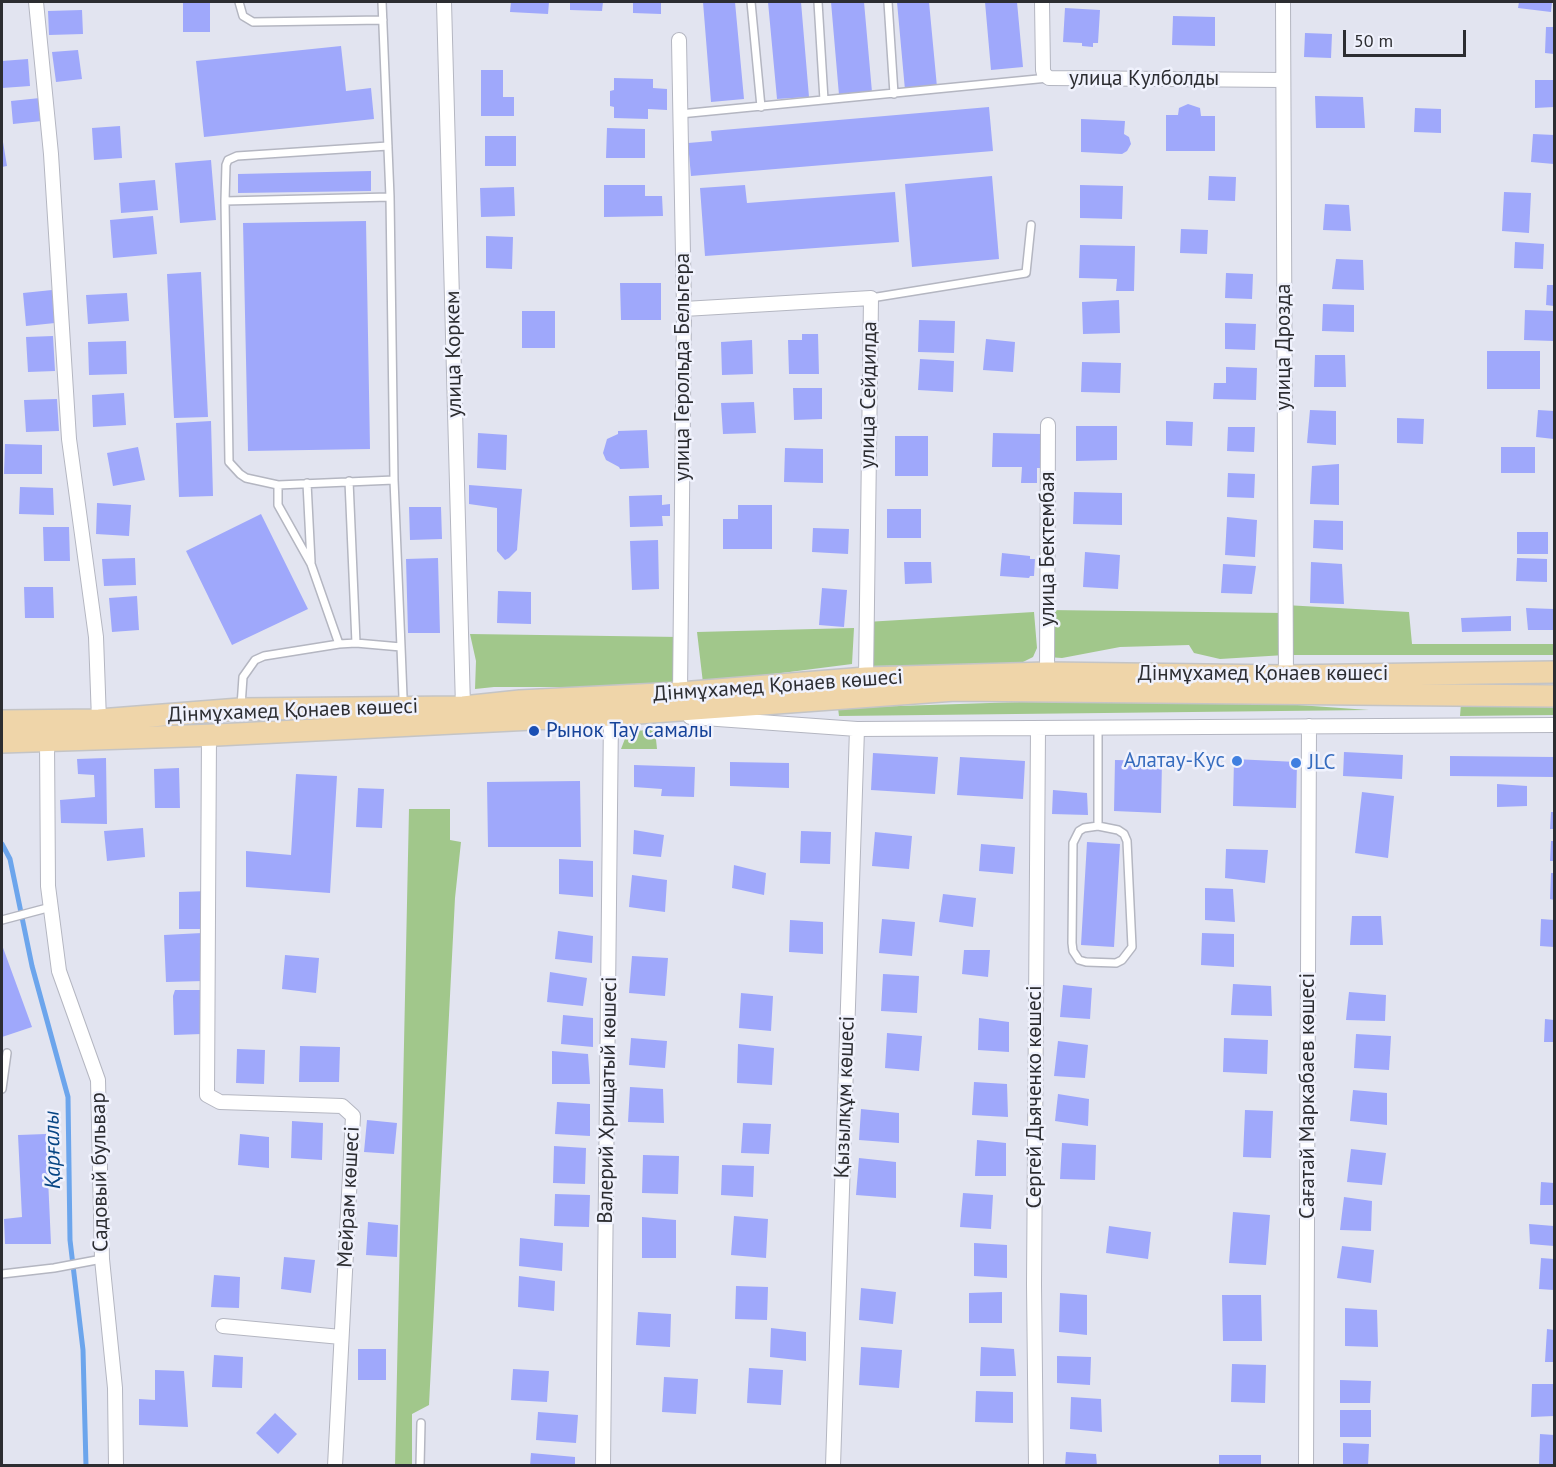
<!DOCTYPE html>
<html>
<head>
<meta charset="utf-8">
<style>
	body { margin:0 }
	#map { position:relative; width:1556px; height:1467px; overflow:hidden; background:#e2e4f0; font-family:"PT Sans",sans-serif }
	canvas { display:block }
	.frame { position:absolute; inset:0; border:3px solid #2c2d31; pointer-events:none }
	.scale { position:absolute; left:1343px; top:30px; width:123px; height:27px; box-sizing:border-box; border:3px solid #2c2d31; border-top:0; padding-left:8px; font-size:18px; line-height:21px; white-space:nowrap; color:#2c2d31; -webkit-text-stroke:4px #f0f2fd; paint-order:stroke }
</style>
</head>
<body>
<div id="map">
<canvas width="1556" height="1467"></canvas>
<div class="frame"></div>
<div class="scale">50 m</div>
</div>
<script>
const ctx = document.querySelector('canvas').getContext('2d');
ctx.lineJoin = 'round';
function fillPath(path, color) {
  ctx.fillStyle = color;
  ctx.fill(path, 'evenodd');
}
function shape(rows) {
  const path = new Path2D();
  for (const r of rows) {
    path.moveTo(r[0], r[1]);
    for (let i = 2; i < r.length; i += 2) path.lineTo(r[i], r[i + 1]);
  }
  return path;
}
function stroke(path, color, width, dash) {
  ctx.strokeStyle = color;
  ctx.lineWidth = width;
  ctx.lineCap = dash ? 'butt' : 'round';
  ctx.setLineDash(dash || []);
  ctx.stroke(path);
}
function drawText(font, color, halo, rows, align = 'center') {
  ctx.font = font + ' "PT Sans",sans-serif';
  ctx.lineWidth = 5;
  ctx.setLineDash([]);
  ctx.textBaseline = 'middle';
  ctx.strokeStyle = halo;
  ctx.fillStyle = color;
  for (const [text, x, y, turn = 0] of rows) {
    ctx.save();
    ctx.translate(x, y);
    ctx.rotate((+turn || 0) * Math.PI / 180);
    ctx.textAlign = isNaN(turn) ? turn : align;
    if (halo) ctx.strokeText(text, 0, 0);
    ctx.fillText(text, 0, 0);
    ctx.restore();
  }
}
fillPath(shape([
	[1285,605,1409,612,1412,644,1554,644,1554,655,1285,655,1220,659,1194,653,1189,645,1120,647,1062,658,1047,657,1048,610,1285,613],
	[1034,612,1037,648,1033,657,1019,664,866,666,866,622],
	[854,628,852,664,703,683,697,632],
	[470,634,680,637,680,687,494,687,475,689,476,661],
	[1241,701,1369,710,839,716,838,708,1020,702],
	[1461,704,1554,704,1554,715,1460,716],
	[655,730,657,749,621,749,628,731],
	[409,809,450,809,450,840,461,842,455,898,429,1405,412,1414,412,1465,395,1466]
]), '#a1c78b');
stroke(shape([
	[2,844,10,859,32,966,68,1097,70,1240,83,1350,86,1466]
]), '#6ca5ec', 5);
fillPath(shape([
	[183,2,210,2,210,32,183,32],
	[511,2,549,2,548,14,510,12],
	[570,2,603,2,602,11,570,10],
	[633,2,661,2,661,14,633,13],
	[703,2,735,2,744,99,711,102],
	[768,2,801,2,809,97,777,99],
	[831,2,864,2,872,92,839,95],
	[897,2,929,2,937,87,905,90],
	[985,2,1017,2,1023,67,991,70],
	[1519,2,1552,2,1551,12,1518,8],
	[1065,8,1100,10,1098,43,1093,43,1093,47,1082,46,1082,43,1063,42],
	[82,10,83,34,49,35,48,11],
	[1173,16,1215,17,1215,46,1172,45],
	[1546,27,1554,27,1554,54,1545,53],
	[1305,33,1332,34,1331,58,1304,57],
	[341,46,346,91,371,88,374,119,204,137,196,61],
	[78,50,82,79,56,82,52,52],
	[28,59,30,86,2,88,2,61],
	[481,70,503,70,503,97,514,97,514,116,481,116],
	[614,78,653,79,653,88,667,89,667,110,648,109,648,119,614,118,614,107,610,106,610,91,614,90],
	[1535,80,1554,80,1554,107,1535,108],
	[1315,96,1363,97,1365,128,1316,128],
	[40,98,42,121,13,124,11,101],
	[1188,104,1200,108,1201,116,1215,116,1215,151,1166,151,1166,115,1178,115,1179,108],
	[989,107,993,151,691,176,688,143,712,141,711,131],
	[1415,108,1441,109,1441,133,1414,132],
	[1081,119,1125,121,1124,134,1129,137,1131,144,1127,151,1122,154,1081,152],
	[120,126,122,158,94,160,92,128],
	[607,128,645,129,645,158,606,158],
	[1533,134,1554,135,1554,164,1531,162],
	[2,136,7,166,2,167],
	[485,136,516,136,516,166,485,166],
	[211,160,216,220,180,223,175,163],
	[371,171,371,191,238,193,238,174],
	[992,176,999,259,912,267,905,184],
	[1209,176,1236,177,1235,201,1208,200],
	[155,180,158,210,121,213,119,183],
	[604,185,645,185,645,196,662,196,663,216,604,217],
	[745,185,747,203,895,192,899,242,705,256,700,188],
	[1080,185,1123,186,1122,219,1080,218],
	[514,187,515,216,481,217,480,188],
	[1504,192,1531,193,1529,233,1502,231],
	[1325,204,1349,205,1351,231,1323,230],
	[153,216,157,254,113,258,110,220],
	[366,221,370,449,248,451,243,223],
	[1181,229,1208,230,1207,254,1180,253],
	[486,236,513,237,512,269,486,268],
	[1515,242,1544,244,1543,269,1514,268],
	[1080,245,1135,246,1134,291,1116,291,1117,279,1079,278],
	[1336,259,1363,260,1364,290,1332,289],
	[201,272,208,417,174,418,167,274],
	[1226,273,1253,274,1252,299,1225,298],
	[620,283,661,283,661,320,621,320],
	[1547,285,1554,285,1554,306,1546,305],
	[52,290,55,323,26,326,23,293],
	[127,293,129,321,88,324,86,295],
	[1119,300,1120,333,1083,334,1082,302],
	[1323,304,1354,305,1354,332,1322,331],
	[1525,310,1554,311,1554,341,1524,340],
	[522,311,555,311,555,348,522,348],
	[919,320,955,321,954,353,918,352],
	[1225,323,1256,324,1255,350,1225,349],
	[802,334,818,334,819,374,789,374,788,340,802,340],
	[53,336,55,371,28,372,26,337],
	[986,339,1015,342,1013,372,983,370],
	[752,340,753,374,722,375,721,342],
	[126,341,127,374,89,375,88,342],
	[1487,351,1540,351,1540,389,1487,389],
	[1315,355,1345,355,1346,387,1314,387],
	[920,359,954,361,953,392,918,390],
	[1082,362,1121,363,1120,393,1081,392],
	[1226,367,1257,368,1256,400,1213,399,1214,383,1226,383],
	[793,388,822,388,822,419,794,420],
	[124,393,126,425,93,427,92,395],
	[57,399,59,431,26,432,24,400],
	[754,402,756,433,723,434,721,403],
	[1310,410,1336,411,1336,445,1307,443],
	[1538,410,1554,411,1554,439,1536,437],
	[1397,418,1424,419,1423,444,1397,443],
	[211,421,213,496,179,497,176,423],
	[1166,421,1193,422,1192,446,1166,445],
	[1076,426,1117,426,1117,460,1076,461],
	[1228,427,1255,427,1254,452,1227,451],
	[647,430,649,468,620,469,619,467,606,460,603,453,607,439,618,434,618,431],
	[478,433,507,435,506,470,477,468],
	[993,433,1041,434,1041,468,1037,468,1037,483,1021,483,1022,467,992,467],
	[895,436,928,436,928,476,895,476],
	[5,444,42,445,42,474,4,474],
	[138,447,145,480,113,486,107,453],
	[1501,447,1535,447,1535,473,1501,473],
	[785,448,823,449,823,483,784,482],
	[1339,464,1339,505,1310,504,1312,466],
	[1228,473,1255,474,1254,498,1227,497],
	[469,485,522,489,517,550,509,558,505,560,497,551,497,508,469,504],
	[20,487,53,488,54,515,19,514],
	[1074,492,1122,493,1122,525,1073,524],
	[662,495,662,505,670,504,670,516,662,516,663,526,630,527,629,496],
	[97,503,131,505,129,536,96,534],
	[738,505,772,505,772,549,723,549,723,519,738,519],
	[409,507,441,507,442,539,410,540],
	[887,509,921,509,921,538,887,538],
	[261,514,308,609,232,645,186,551],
	[1227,517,1257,520,1255,557,1225,555],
	[1314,520,1343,521,1343,550,1313,548],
	[43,527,69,527,70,561,44,561],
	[813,528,849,529,848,554,812,552],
	[1517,532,1548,532,1548,554,1517,554],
	[658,540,659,589,632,590,630,541],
	[1085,552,1120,555,1118,589,1083,587],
	[1002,553,1030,556,1030,559,1035,559,1034,576,1030,576,1029,578,1000,576],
	[135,558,136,585,104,586,102,559],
	[438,558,440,633,408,633,406,559],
	[1517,558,1547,559,1547,582,1516,581],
	[904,562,931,562,932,583,905,584],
	[1311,562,1342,564,1344,604,1310,603],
	[1223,564,1256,566,1252,594,1221,593],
	[24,587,53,587,54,618,25,618],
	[822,588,847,590,844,627,819,625],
	[498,591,531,592,531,624,497,623],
	[137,596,139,630,112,632,109,598],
	[1526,608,1554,609,1554,630,1528,630],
	[1511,616,1511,631,1462,632,1461,618],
	[1344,752,1403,755,1402,779,1343,776],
	[873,753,938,757,935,794,871,790],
	[1450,756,1554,757,1554,777,1450,776],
	[960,757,1025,761,1023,799,957,795],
	[106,758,107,824,61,823,60,800,95,797,94,775,78,774,77,759],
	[1234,759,1297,762,1296,808,1233,806],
	[1115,760,1162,761,1161,813,1114,811],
	[730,762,789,763,789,788,730,786],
	[634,765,695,767,694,797,661,796,662,789,634,787],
	[179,768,180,808,155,808,154,769],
	[296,774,337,776,330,893,246,887,246,851,291,855],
	[580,781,581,847,488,847,487,782],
	[1497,784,1527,786,1527,806,1497,807],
	[358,788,384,789,382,828,356,827],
	[1053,790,1087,793,1088,815,1052,814],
	[1362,792,1394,796,1388,858,1355,853],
	[1551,812,1554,812,1554,829,1550,829],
	[143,828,145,857,107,861,104,831],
	[634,830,664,835,661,857,633,854],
	[801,831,831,832,830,864,800,863],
	[875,832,912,836,909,869,872,866],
	[1551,841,1554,841,1554,861,1550,861],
	[1087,842,1120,844,1114,947,1081,945],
	[981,844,1015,847,1013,874,979,871],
	[1226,849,1268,850,1265,883,1225,878],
	[559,859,593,861,593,897,559,894],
	[734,865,766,873,764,895,732,888],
	[1551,873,1554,873,1554,900,1550,899],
	[632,875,667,880,665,912,629,907],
	[1205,888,1233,889,1235,922,1205,920],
	[209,891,209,929,179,929,179,892],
	[943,894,976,898,973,927,939,922],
	[1352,916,1381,916,1383,945,1350,945],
	[882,919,915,922,912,956,879,953],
	[1541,919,1554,920,1554,947,1540,946],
	[790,920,823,922,823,954,789,952],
	[558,931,593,936,592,963,555,959],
	[202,933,204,981,166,982,164,935],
	[1202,933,1234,934,1234,967,1201,965],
	[2,945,32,1027,2,1037],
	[964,950,990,950,988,977,962,974],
	[285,955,319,958,316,993,282,989],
	[632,956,668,958,665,996,629,993],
	[550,972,587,978,583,1006,547,1002],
	[883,974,919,976,917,1013,881,1011],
	[1233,984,1271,986,1272,1016,1231,1015],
	[1063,985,1092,988,1090,1019,1060,1017],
	[175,990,200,990,201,1034,174,1035,173,996],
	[1349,992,1386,995,1385,1021,1346,1020],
	[741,993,773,996,771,1031,739,1028],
	[563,1015,593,1018,593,1047,561,1044],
	[979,1018,1009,1022,1009,1052,978,1050],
	[1545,1019,1554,1020,1554,1042,1544,1042],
	[887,1033,922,1036,919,1071,885,1068],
	[1356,1034,1391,1036,1389,1070,1354,1068],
	[631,1038,667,1041,665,1068,629,1065],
	[1224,1038,1268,1040,1267,1074,1223,1072],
	[1058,1041,1088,1045,1085,1078,1054,1076],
	[738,1044,774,1048,772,1085,737,1083],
	[300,1046,340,1047,339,1082,299,1082],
	[237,1049,265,1050,264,1084,236,1083],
	[552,1051,588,1054,590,1084,552,1084],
	[974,1082,1007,1084,1008,1117,972,1115],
	[630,1087,663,1089,664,1123,628,1122],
	[1353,1090,1387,1093,1387,1125,1350,1121],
	[1058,1094,1089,1099,1088,1126,1055,1121],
	[557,1102,590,1104,590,1136,555,1134],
	[861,1109,899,1113,899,1143,859,1140],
	[1245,1110,1273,1111,1271,1158,1243,1157],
	[367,1120,397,1123,394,1154,364,1152],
	[292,1121,323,1123,322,1160,291,1158],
	[743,1123,771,1124,769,1154,741,1153],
	[46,1134,51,1244,5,1244,4,1219,22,1217,18,1135],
	[240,1134,269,1137,269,1168,238,1165],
	[977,1140,1006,1143,1006,1176,975,1176],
	[1062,1143,1096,1145,1095,1180,1060,1179],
	[554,1146,586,1148,585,1184,553,1183],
	[1351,1149,1386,1153,1382,1185,1347,1182],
	[643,1155,679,1156,678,1194,642,1193],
	[859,1158,896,1162,896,1198,856,1195],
	[722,1165,754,1166,753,1197,721,1195],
	[1541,1182,1554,1183,1554,1205,1540,1205],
	[963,1193,993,1195,991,1229,960,1227],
	[555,1194,590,1195,589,1227,554,1226],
	[1344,1197,1372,1201,1371,1231,1340,1230],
	[1233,1212,1270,1215,1266,1265,1229,1263],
	[734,1216,768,1219,766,1258,731,1255],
	[642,1217,676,1220,676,1258,642,1258],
	[368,1222,398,1225,397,1257,366,1255],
	[1529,1224,1554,1226,1554,1246,1530,1244],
	[1109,1226,1151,1232,1148,1259,1106,1253],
	[520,1238,563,1243,562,1271,519,1266],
	[974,1243,1007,1245,1007,1278,974,1276],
	[1342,1246,1374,1250,1371,1283,1337,1278],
	[284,1257,315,1260,311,1293,281,1289],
	[1541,1258,1554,1259,1554,1290,1539,1289],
	[214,1275,240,1277,239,1308,211,1307],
	[519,1276,555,1281,554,1311,518,1307],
	[736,1286,768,1287,767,1320,735,1319],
	[861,1288,896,1292,893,1324,859,1320],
	[1002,1292,1002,1323,969,1323,969,1293],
	[1060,1293,1087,1295,1087,1335,1059,1332],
	[1222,1295,1261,1295,1262,1341,1223,1341],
	[1345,1308,1377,1310,1378,1347,1345,1346],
	[638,1312,671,1314,670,1347,636,1345],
	[771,1328,806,1332,806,1361,770,1357],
	[1547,1329,1554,1330,1554,1362,1545,1362],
	[861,1347,902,1350,899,1388,859,1385],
	[981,1347,1014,1349,1016,1376,980,1376],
	[358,1349,386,1349,386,1380,358,1380],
	[214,1355,243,1357,242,1388,212,1387],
	[1057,1356,1091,1357,1090,1385,1057,1383],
	[1232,1364,1266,1365,1265,1403,1231,1402],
	[749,1368,783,1370,781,1405,747,1403],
	[513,1369,549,1371,547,1402,511,1400],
	[155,1370,184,1371,188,1427,139,1425,139,1399,155,1400],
	[664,1377,698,1379,696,1414,662,1412],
	[1340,1380,1371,1381,1370,1403,1340,1403],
	[1532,1384,1554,1384,1554,1416,1531,1417],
	[976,1391,1013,1392,1013,1423,975,1422],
	[1071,1397,1101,1399,1102,1432,1070,1429],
	[1340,1410,1371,1410,1371,1437,1340,1437],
	[538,1412,578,1415,576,1443,536,1440],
	[275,1413,297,1434,278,1454,256,1433],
	[1540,1434,1554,1435,1554,1466,1539,1466],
	[1343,1443,1369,1444,1368,1466,1343,1465],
	[1066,1452,1096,1454,1097,1466,1065,1466],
	[531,1453,575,1457,575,1466,530,1466],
	[1219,1455,1261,1455,1261,1466,1219,1466]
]), '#9fa8fb');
const lane = shape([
	[239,2,243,16,253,22,383,20],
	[382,2,390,197],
	[751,2,761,107],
	[818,2,824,100],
	[888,2,894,94],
	[680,114,1048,78],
	[225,201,226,165,228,160,237,156,388,146],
	[871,298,1026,273,1031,225],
	[349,481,356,643],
	[307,483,311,562],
	[278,485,246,478,240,474,229,462,225,201,390,197,394,480],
	[401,647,356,643,339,644,311,564,278,505,278,485,394,480,401,647,403,697,403,704],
	[241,706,243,677,255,660,264,656,339,644],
	[1098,729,1098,826],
	[1098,826,1118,830,1124,834,1127,841,1132,947,1122,960,1116,963,1086,962,1079,960,1073,951,1072,943,1073,843,1079,831,1084,828,1098,826],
	[2,920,51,907],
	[2,1089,7,1053],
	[2,1274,54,1268,102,1259],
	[420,1466,421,1423]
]);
const street = shape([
	[36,2,51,154,69,439,96,637,99,720],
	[444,2,463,707],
	[1042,2,1043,70,1044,74,1049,78,1282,80],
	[1283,2,1286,684],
	[679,40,684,309,680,693],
	[684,309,871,298,866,678],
	[1047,673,1048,425],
	[690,717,857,729,1554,725],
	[209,735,207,1095,220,1102,342,1106,353,1116,335,1466],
	[47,740,48,886,59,971,98,1080,102,1259,115,1388,116,1466],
	[223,1326,341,1337],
	[603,1466,611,715],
	[833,1466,857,729],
	[1036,1466,1034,1284,1038,729],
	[1306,1466,1309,726]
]);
const primary = shape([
	[2,721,99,720,240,709,463,707,520,701,680,693,866,678,1047,673,1285,676,1554,672],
	[2,742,217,735,611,715,955,690,1554,696]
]);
stroke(lane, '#b4b6c1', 10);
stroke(street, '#b4b6c1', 16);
stroke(primary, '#c4c4c5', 24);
stroke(lane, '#fff', 7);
stroke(street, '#fff', 14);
stroke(primary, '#efd5a9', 21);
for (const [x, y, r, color] of [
	[534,731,6,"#1a4fb4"],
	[1237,761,6,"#3f7fe0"],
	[1296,763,6,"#3f7fe0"]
]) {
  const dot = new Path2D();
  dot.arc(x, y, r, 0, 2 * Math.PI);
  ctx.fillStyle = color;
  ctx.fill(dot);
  stroke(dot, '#f0f2fd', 2);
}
drawText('21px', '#2c2d31', '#f0f2fd', [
	["улица Кулболды",1144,79],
	["улица Дрозда",1284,347,-90],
	["улица Коркем",454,354,-91],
	["улица Герольда Бельгера",683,367,-90],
	["улица Сейдилда",869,395,-89],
	["улица Бектембая",1048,549,-90],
	["Дінмұхамед Қонаев көшесі",1263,674],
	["Дінмұхамед Қонаев көшесі",778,686,-4],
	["Дінмұхамед Қонаев көшесі",293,711,-2],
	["Сағатай Маркабаев көшесі",1308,1096,-90],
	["Қызылқұм көшесі",845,1097,-88],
	["Сергей Дьяченко көшесі",1035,1097,-90],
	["Валерий Хрищатый көшесі",608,1100,-89],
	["Садовый бульвар",100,1172,-91],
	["Мейрам көшесі",349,1197,-87]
]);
drawText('21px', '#164399', '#f0f2fd', [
	["Рынок Тау самалы",546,731]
], 'left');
drawText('21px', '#366cbe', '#f0f2fd', [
	["Алатау-Кус",1225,761],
	["JLC",1308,763,"left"]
], 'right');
drawText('italic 22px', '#074584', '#f0f2fd', [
	["Қарғалы",53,1150,-91]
]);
</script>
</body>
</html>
